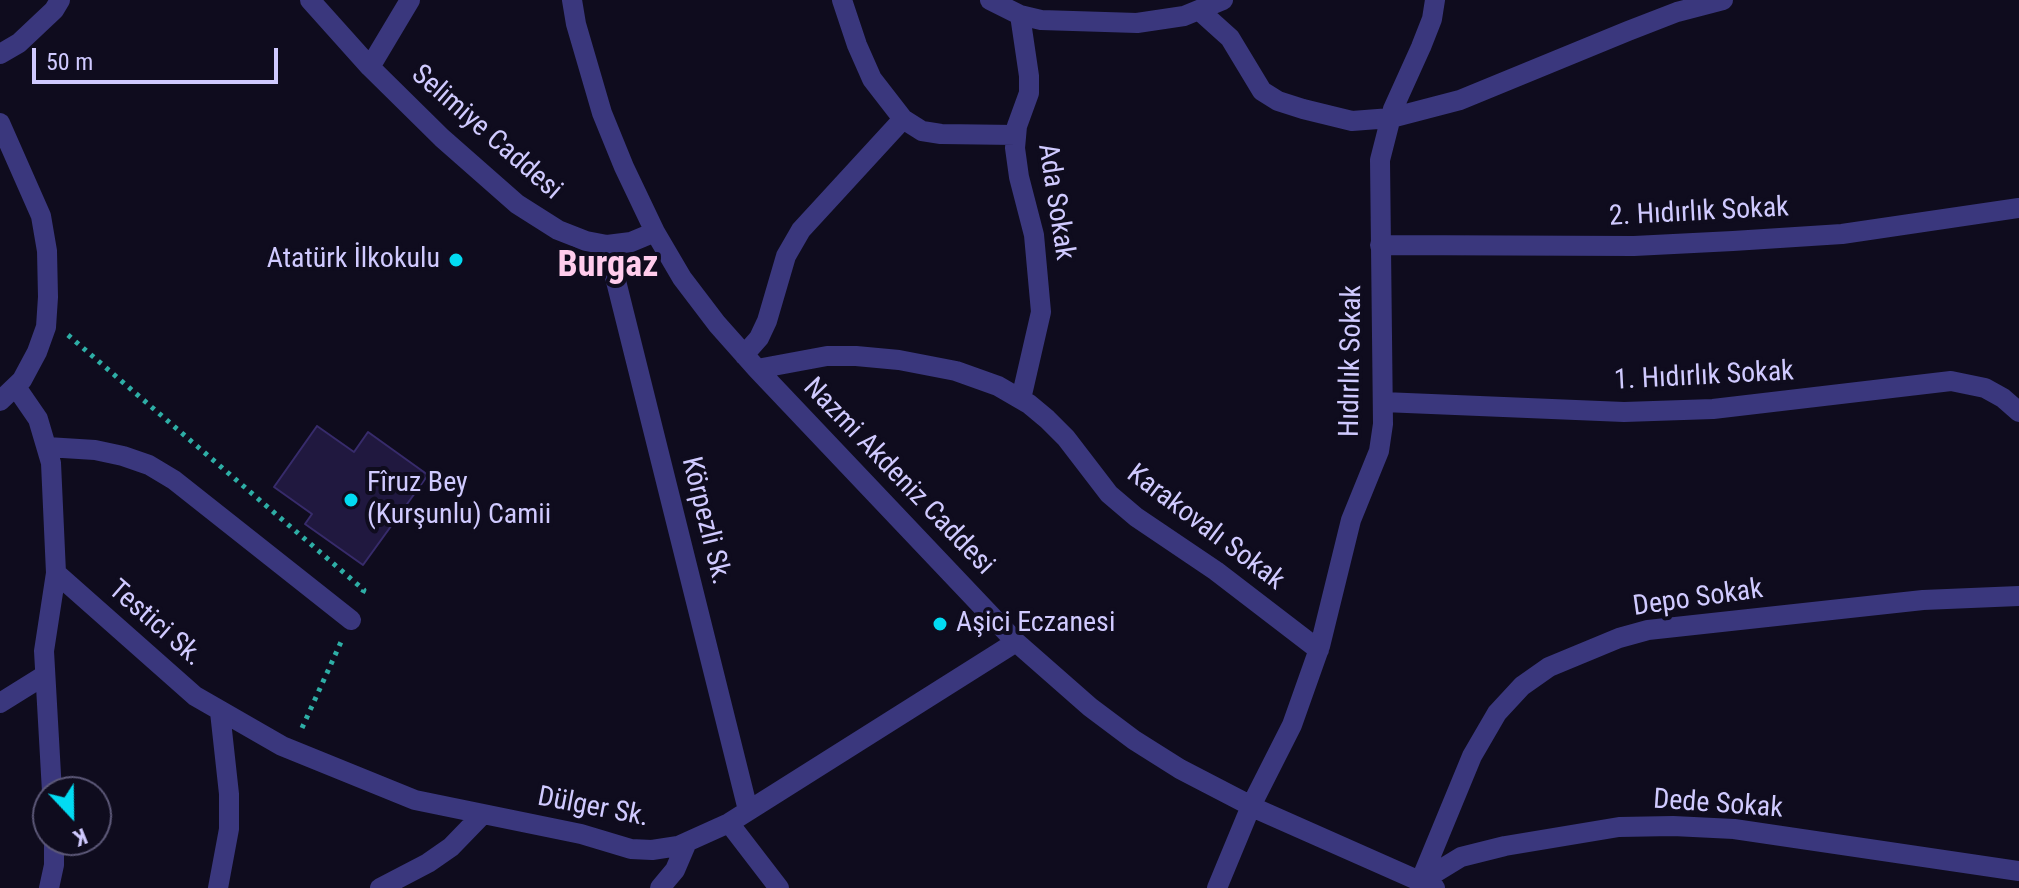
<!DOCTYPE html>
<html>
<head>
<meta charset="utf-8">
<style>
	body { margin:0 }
	#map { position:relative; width:2019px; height:888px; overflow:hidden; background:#0f0c1e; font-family:"Roboto Condensed",sans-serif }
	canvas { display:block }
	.north { position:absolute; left:32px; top:776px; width:80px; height:80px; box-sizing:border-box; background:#0f0c1e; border:2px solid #5c5878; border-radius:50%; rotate:158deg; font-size:22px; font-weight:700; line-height:32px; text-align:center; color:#d0caff }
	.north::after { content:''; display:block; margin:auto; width:28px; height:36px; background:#02dbf2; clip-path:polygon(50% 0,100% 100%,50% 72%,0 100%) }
	.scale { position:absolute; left:32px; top:48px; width:246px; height:36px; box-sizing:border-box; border:4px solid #d0caff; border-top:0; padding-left:10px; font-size:24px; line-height:28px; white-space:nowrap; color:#d0caff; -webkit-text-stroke:6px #0f0c1e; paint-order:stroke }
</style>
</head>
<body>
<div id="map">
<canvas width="2019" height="888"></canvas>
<div class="north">K</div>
<div class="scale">50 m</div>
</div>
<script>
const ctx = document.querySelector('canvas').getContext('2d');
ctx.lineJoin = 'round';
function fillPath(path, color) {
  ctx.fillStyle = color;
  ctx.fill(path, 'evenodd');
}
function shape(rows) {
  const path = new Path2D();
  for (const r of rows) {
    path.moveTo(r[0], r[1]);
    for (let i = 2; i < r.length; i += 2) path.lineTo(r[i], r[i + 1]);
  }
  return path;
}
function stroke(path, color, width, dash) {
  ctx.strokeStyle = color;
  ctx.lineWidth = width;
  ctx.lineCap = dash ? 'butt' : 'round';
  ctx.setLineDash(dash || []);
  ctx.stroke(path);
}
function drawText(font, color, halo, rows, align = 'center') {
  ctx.font = font + ' "Roboto Condensed",sans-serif';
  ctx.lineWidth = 8;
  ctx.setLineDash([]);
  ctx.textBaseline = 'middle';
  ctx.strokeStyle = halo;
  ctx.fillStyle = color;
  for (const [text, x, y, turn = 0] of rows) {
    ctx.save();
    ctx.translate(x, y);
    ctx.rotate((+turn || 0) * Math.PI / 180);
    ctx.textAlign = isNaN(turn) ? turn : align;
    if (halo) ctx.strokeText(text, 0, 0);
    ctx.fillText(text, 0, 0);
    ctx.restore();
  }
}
const building = shape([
	[317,426,354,452,368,432,428,475,363,565,305,524,312,514,274,487,317,426]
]);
fillPath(building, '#20183f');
stroke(building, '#372b6b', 2);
stroke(shape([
	[68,335,364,590,361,596],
	[302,728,341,642]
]), '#2eaea6', 5, [4, 6]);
stroke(shape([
	[310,0,370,67,442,138,517,204,558,230,586,241,607,245,631,242,655,232],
	[572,0,576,24,602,113,624,167,655,232,682,278,717,324,757,369,1016,642,1090,707,1134,740,1180,769,1259,810,1435,888],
	[990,0,1020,15,1041,20,1137,23,1184,16,1223,0],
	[1200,11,1230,38,1262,91,1278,101,1303,109,1352,121,1391,118,1460,100,1628,31,1677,12,1723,0],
	[1020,15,1029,76,1029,93,1017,126,1015,148,1019,177,1034,235,1041,312,1021,399],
	[0,54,19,43,54,10,60,0],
	[370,67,410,0],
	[903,119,922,131,941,134,1016,135],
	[0,123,41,216,47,251,48,297,46,327,37,352,22,380,0,401],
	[607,245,748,810],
	[1380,245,1634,246,1733,241,1842,234,2019,208],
	[744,355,759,338,767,321,786,256,801,230,903,119,872,79,857,45,842,0],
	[757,369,827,356,856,356,899,360,956,371,998,386,1029,404,1047,419,1066,438,1109,494,1136,517,1216,571,1319,650],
	[16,387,38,419,51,463,56,573,44,651,52,792],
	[1383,402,1624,412,1713,409,1951,381,1985,388,2003,398,2019,412],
	[47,447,95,450,123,456,149,465,174,480,351,620],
	[56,573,195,696,282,746,415,800,581,834,631,849,652,850,678,846,729,823,1016,642],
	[0,703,45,675],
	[729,823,779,888],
	[1420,882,1472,756,1497,713,1522,686,1549,667,1619,638,1648,630,1923,600,2019,596],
	[1420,882,1461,857,1505,846,1619,827,1673,826,1734,829,2019,871],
	[49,888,54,865,54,840],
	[218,888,229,829,229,794,220,712],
	[380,888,428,863,451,847,482,815],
	[660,888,675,870,687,842],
	[1217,888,1251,806,1292,725,1320,646,1351,520,1379,451,1383,424,1380,160,1393,109,1421,47,1432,19,1435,0]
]), '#3a377d', 20);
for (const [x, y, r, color] of [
	[456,260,8,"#02dbf2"],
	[351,500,8,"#02dbf2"],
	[940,624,8,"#02dbf2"]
]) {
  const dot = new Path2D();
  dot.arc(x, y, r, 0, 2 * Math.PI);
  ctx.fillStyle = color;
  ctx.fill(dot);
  stroke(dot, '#0f0c1e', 3);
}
drawText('28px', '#d0caff', '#0f0c1e', [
	["Selimiye Caddesi",486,133,41],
	["Ada Sokak",1055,202,81],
	["2. Hıdırlık Sokak",1699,213,-3],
	["Hıdırlık Sokak",1352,361,-89],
	["1. Hıdırlık Sokak",1704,377,-3],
	["Nazmi Akdeniz Caddesi",898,477,46],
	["Körpezli Sk.",705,521,76],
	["Karakovalı Sokak",1205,528,37],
	["Depo Sokak",1698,599,-8],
	["Testici Sk.",155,624,41],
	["Dede Sokak",1718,805,4],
	["Dülger Sk.",593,808,11]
]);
drawText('28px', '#d0caff', '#0f0c1e', [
	["Atatürk İlkokulu",440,260,"right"],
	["Fîruz Bey",367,484],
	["(Kurşunlu) Camii",367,516],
	["Aşici Eczanesi",956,624]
], 'left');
drawText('bold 36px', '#ffccec', '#0f0c1e', [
	["Burgaz",608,267]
]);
</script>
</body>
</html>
